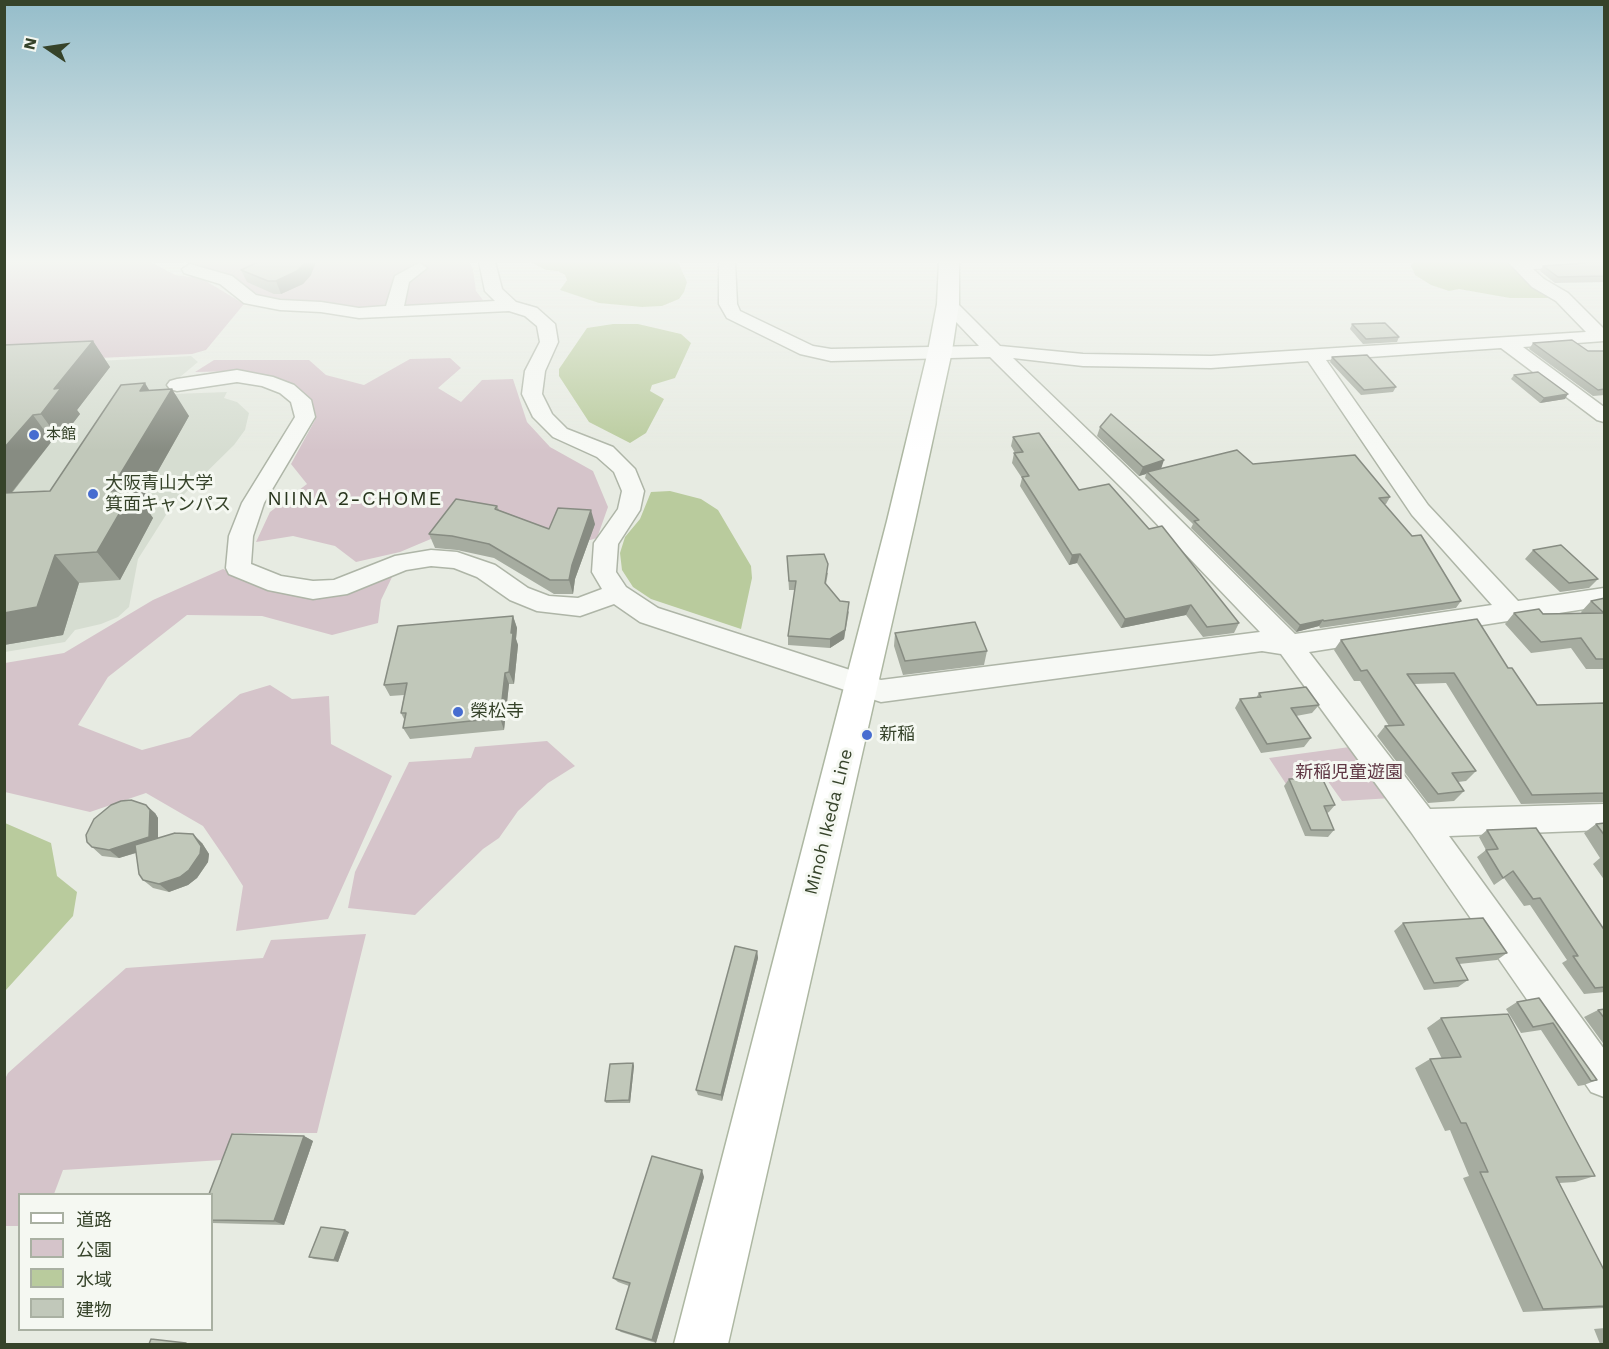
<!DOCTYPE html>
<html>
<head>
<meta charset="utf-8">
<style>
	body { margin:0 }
	#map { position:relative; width:1609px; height:1349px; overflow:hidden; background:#e7ebe2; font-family:"Work Sans","Noto Sans JP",sans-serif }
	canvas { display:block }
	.frame { position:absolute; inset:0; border:6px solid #36432a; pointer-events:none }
	.legend { position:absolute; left:18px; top:1193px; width:195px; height:138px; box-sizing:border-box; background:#f5f8f2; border:2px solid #a9b0a2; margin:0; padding:8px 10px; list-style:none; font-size:18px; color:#36432a }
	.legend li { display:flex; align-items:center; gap:12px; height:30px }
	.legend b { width:30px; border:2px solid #a9b0a2 }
	.north { position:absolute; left:18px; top:18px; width:60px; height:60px; -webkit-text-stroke:4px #f5f8f2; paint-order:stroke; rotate:283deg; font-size:16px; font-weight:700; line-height:24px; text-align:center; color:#36432a }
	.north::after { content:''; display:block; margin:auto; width:21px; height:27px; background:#36432a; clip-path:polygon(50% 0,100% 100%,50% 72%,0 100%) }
</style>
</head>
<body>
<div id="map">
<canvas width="1609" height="1349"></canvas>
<div class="frame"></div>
<ul class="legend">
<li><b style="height:8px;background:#fff"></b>道路</li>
<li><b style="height:16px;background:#d5c4ca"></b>公園</li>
<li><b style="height:16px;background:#b9cb9d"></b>水域</li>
<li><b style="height:16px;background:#c1c8ba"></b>建物</li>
</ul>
<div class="north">N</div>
</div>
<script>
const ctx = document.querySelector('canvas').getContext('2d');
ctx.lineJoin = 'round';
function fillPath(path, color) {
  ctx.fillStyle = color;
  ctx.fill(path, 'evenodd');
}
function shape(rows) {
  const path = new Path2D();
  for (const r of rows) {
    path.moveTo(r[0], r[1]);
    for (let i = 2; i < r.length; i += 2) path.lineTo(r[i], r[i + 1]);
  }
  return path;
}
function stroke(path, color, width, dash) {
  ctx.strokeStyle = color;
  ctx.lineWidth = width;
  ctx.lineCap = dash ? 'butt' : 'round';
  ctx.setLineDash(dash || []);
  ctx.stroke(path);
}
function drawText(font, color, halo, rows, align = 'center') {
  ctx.font = font + ' "Work Sans","Noto Sans JP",sans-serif';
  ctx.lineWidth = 6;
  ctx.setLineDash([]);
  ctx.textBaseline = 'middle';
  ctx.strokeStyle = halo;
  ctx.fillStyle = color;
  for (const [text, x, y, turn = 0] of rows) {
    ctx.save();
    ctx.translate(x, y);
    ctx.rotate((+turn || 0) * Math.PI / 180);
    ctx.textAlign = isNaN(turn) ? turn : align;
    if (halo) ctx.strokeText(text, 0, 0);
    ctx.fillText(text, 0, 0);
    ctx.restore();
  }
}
fillPath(shape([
	[191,356,198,362,180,377,173,394,227,392,224,398,237,402,249,413,245,430,234,445,171,507,138,559,129,607,118,617,101,624,75,630,65,642,5,652,5,366]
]), '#d6ddd1');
fillPath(shape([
	[4,262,151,262,175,275,201,278,244,304,206,350,192,354,5,362],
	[184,262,469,262,473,269,476,291,486,304,363,309,282,300,261,296,231,278],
	[450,358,461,368,438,388,461,402,482,380,513,379,527,422,550,447,593,471,608,507,597,538,563,548,464,525,400,552,356,562,335,546,293,536,256,542,270,512,307,484,291,464,315,420,304,393,262,377,238,371,195,372,214,360,309,360,326,375,364,385,410,359],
	[223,569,272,589,393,575,381,600,378,623,332,635,262,616,187,615,108,677,78,725,142,750,190,737,240,694,270,685,292,699,329,696,331,744,392,776,328,919,236,931,243,886,227,861,203,826,146,793,90,812,5,792,5,663,64,653,153,600],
	[547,741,575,766,548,783,518,811,499,838,483,849,415,915,348,908,355,872,409,762,471,758,475,747],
	[1357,746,1392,798,1342,801,1327,780,1286,784,1269,758],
	[366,934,317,1133,234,1133,222,1160,63,1170,54,1194,20,1194,19,1226,5,1226,5,1079,8,1073,126,968,263,958,271,940]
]), '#d5c4ca');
fillPath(shape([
	[530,262,678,262,687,282,684,292,679,299,662,306,642,307,599,303,560,290,567,280,565,275,558,271,546,270],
	[1413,262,1511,262,1533,284,1554,298,1510,298,1459,289,1449,291,1431,285,1415,275,1411,266],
	[613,324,638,324,681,334,691,343,675,378,652,385,650,391,664,399,646,433,630,443,589,422,559,376,559,369,587,328],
	[670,491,701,499,718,510,751,566,752,578,741,629,651,599,633,587,622,570,620,553,625,537,640,519,651,492],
	[5,823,51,843,57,876,77,892,73,916,5,991]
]), '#b9cb9d');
const minor = shape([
	[479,262,495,262,502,289,516,302,537,308,555,324,558,342,545,371,542,394,552,414,567,429,613,447,635,469,644,491,640,510,618,544,616,572,626,587,658,608,881,680,1260,632,1130,496,990,357,831,361,800,354,727,318,719,304,719,262,735,262,737,304,740,311,813,346,831,349,979,346,939,304,942,300,948,299,954,300,1000,346,1083,354,1211,356,1586,332,1556,301,1532,287,1508,262,1583,262,1581,266,1575,267,1533,269,1544,279,1568,293,1604,329,1604,341,1523,347,1604,407,1604,422,1597,420,1501,348,1326,360,1428,505,1518,601,1604,588,1604,606,1309,652,1430,809,1604,804,1604,830,1449,836,1604,1049,1604,1097,1591,1092,1411,832,1281,654,1262,651,881,702,640,622,614,604,580,616,537,611,510,600,477,577,454,568,431,566,406,570,347,594,313,599,268,590,229,574,226,568,229,536,242,503,295,417,291,402,280,393,262,386,237,382,177,391,170,389,167,385,170,381,177,379,237,370,273,377,294,385,311,400,315,417,264,503,253,536,251,564,281,576,313,581,334,580,395,556,431,550,457,552,495,565,528,588,549,596,578,598,602,589,592,572,594,543,618,509,622,491,614,472,597,457,553,437,533,417,522,394,525,371,540,342,537,326,525,316,509,311,359,318,321,312,280,310,244,303,220,284,184,273,182,269,190,264,232,276,256,295,280,300,321,302,359,308,386,306,395,276,419,263,427,268,409,282,404,306,495,301,485,291,479,262],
	[1013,358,1083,366,1211,368,1308,361,1412,515,1492,605,1295,634,1146,486,1013,358]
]);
const primary = shape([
	[939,262,959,262,959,304,952,351,915,521,728,1344,674,1344,887,521,928,351,937,304,939,262]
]);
stroke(minor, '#aeb5a7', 3);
stroke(primary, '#adb7a2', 3);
fillPath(minor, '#f7f9f5');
fillPath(primary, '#fff');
fillPath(shape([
	[1584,262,1605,262,1605,282,1555,283,1540,271,1543,266,1583,263],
	[241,270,311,275,303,284,281,294,274,294,247,282],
	[1352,324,1399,337,1397,342,1363,344,1350,329],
	[93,341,110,367,77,410,80,414,60,440,52,441,12,493,50,491,149,390,189,416,141,501,153,518,120,580,79,583,63,635,4,645,4,345],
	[1533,343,1588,351,1605,351,1605,395,1593,396,1529,349],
	[1332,357,1396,387,1393,392,1361,395,1330,362],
	[1514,375,1565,399,1540,403,1511,379],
	[1100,427,1161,468,1253,464,1390,497,1386,504,1384,504,1461,601,1456,608,1320,628,1319,626,1296,632,1191,528,1193,524,1145,478,1146,474,1139,476,1097,436],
	[1013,437,1079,490,1149,529,1239,623,1234,633,1203,637,1186,615,1121,628,1077,563,1069,565,1020,486,1022,478,1012,463,1014,453,1015,453,1011,446],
	[497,506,499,510,549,529,595,524,575,579,573,594,554,594,494,558,457,550,435,548,429,534],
	[1533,550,1598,579,1589,588,1560,592,1525,559],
	[787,556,828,573,826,584,849,612,844,639,830,648,788,645,788,636,795,590,789,590],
	[1605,598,1605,669,1586,669,1571,648,1531,653,1505,624,1514,613,1582,614,1581,612,1591,601],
	[513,616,517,628,516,639,518,645,514,684,509,684,504,730,410,739,403,728,405,721,401,713,404,695,390,696,384,685],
	[895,633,987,651,984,665,903,675,894,646],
	[1341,640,1508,668,1537,705,1605,703,1605,802,1521,804,1446,683,1414,684,1476,771,1466,781,1458,782,1464,791,1454,801,1428,803,1377,736,1385,726,1389,726,1360,681,1354,681,1334,650],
	[1259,693,1319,705,1312,713,1296,716,1311,738,1304,747,1261,753,1235,708,1240,699,1256,698],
	[1289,779,1335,805,1329,812,1327,813,1334,830,1328,837,1305,836,1284,786],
	[155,813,158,818,158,838,202,843,209,854,208,862,197,878,188,885,169,892,153,888,143,880,136,853,119,858,102,856,92,847],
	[1605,823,1605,881,1593,864,1600,858,1584,833,1596,824],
	[1487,830,1605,931,1605,992,1584,994,1562,963,1567,960,1530,905,1524,906,1504,878,1494,885,1477,857,1486,850,1479,837],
	[1403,923,1507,953,1497,960,1459,964,1468,980,1458,987,1424,990,1394,931],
	[757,951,758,958,722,1101,698,1095,696,1090],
	[1539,998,1597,1080,1584,1085,1578,1086,1541,1030,1521,1033,1506,1009,1517,1002],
	[1605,1009,1605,1046,1584,1017,1598,1010],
	[1441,1018,1595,1176,1575,1182,1559,1183,1605,1272,1605,1308,1523,1312,1463,1178,1469,1176,1450,1130,1445,1131,1415,1068,1430,1059,1442,1059,1427,1028],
	[633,1063,634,1066,630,1103,606,1103,605,1101],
	[304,1136,313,1141,284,1225,212,1223,212,1194],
	[704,1177,656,1343,621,1332,616,1329,629,1286,618,1282,613,1278],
	[349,1232,338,1262,314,1259,309,1257],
	[1605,1328,1605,1344,1600,1344,1594,1329]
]), '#a6aca0');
fillPath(shape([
	[306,262,316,262,311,275,303,284,281,294,276,281],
	[93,341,110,367,77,410,80,414,60,440,41,414,54,389],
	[145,383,160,408,172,389,189,416,141,501,153,518,120,580,97,552,110,491,140,391],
	[1568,394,1565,399,1540,403,1544,398],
	[33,415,52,441,4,502,4,448],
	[1164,460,1161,469,1147,472,1146,474,1139,476,1143,467],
	[591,510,595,524,575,579,573,594,569,580,572,565],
	[1080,554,1077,563,1069,565,1072,555],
	[55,555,79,583,63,635,4,645,4,613],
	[849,602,844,639,830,648,830,639],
	[1191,605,1186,615,1121,628,1125,619],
	[513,616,517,628,516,639,518,645,514,684,509,672,511,633],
	[1323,620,1319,626,1296,632,1300,625],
	[505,673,509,684,504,730,500,718],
	[146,805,155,813,158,818,158,846,119,858,109,850],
	[193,834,202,843,209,854,208,862,197,878,188,885,169,892,159,884],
	[757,951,758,958,722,1101,721,1095],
	[633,1063,634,1066,630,1103,629,1100],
	[304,1136,313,1141,284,1225,274,1221],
	[702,1170,704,1177,656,1343,652,1340],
	[345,1230,349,1232,338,1262,334,1260]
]), '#878c82');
const building = shape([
	[258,262,306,262,297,271,276,281,268,281,241,270,258,262],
	[1585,262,1605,262,1605,276,1558,277,1543,266,1585,263,1585,262],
	[1385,323,1399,337,1366,339,1352,324,1385,323],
	[1572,340,1588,351,1605,351,1605,389,1598,390,1533,343,1572,340],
	[93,341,54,389,61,388,41,414,33,415,4,448,4,345,93,341],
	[1367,355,1396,387,1364,390,1332,357,1367,355],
	[1538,372,1568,394,1544,398,1514,375,1538,372],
	[145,383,140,391,172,389,110,491,133,490,97,552,55,555,37,607,4,613,4,493,50,491,121,385,145,383],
	[1111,414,1164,460,1143,467,1100,427,1111,414],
	[1039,433,1079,490,1109,484,1149,529,1162,526,1239,623,1207,627,1191,605,1125,619,1080,554,1072,555,1022,477,1029,476,1014,453,1023,452,1013,437,1039,433],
	[1237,450,1253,464,1355,455,1390,497,1379,498,1412,536,1421,535,1461,601,1324,621,1323,620,1300,625,1194,521,1199,520,1147,472,1237,450],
	[456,499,497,506,495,509,549,529,558,508,591,510,572,565,569,580,550,580,489,544,452,536,429,534,456,499],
	[1561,545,1598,579,1569,583,1533,550,1561,545],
	[824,554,828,564,825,583,840,601,849,602,845,630,830,639,788,636,796,581,789,581,787,556,824,554],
	[1605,598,1605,659,1596,659,1581,638,1541,642,1514,613,1539,609,1543,614,1604,613,1591,601,1605,598],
	[513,616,511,633,513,633,509,672,505,673,500,718,403,728,406,713,401,713,407,683,384,685,398,626,513,616],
	[1477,619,1508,668,1512,668,1537,705,1605,703,1605,793,1532,795,1454,673,1407,674,1476,771,1452,773,1464,791,1438,794,1385,726,1404,725,1367,670,1361,671,1341,640,1477,619],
	[975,622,987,651,905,661,895,633,975,622],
	[1306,687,1319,705,1291,708,1311,738,1267,744,1240,699,1261,697,1259,693,1306,687],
	[1322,778,1335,805,1324,806,1334,830,1311,830,1289,779,1322,778],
	[131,800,146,805,150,810,149,837,109,850,92,847,87,842,86,835,94,819,111,805,121,801,131,800],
	[1605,823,1605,836,1596,824,1605,823],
	[1536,828,1605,931,1605,987,1595,988,1573,956,1578,956,1540,898,1533,899,1513,871,1503,878,1486,850,1498,849,1487,830,1536,828],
	[175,833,193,834,201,846,200,854,189,870,180,877,159,884,143,880,139,874,135,845,175,833],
	[1483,918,1507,953,1456,958,1468,980,1434,983,1403,923,1483,918],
	[735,946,757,951,721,1095,696,1090,735,946],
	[1539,998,1597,1080,1591,1081,1553,1023,1533,1027,1517,1002,1539,998],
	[1605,1009,1605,1019,1598,1010,1605,1009],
	[1508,1014,1595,1176,1556,1177,1605,1272,1605,1306,1543,1309,1480,1172,1488,1172,1466,1123,1461,1123,1430,1059,1461,1057,1441,1018,1508,1014],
	[633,1063,629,1100,605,1101,610,1064,633,1063],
	[232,1134,304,1136,274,1221,212,1220,212,1194,209,1194,232,1134],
	[652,1156,702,1170,652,1340,616,1329,630,1283,613,1278,652,1156],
	[321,1227,345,1230,334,1260,309,1257,321,1227],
	[151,1339,186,1343,185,1344,149,1344,151,1339]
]);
fillPath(building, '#c1c8ba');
stroke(building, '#878c82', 1.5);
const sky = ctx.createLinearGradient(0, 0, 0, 451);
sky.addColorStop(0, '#95bdca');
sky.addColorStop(0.58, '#f4f6f2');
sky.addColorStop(1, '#f4f6f200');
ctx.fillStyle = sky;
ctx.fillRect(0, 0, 1609, 451);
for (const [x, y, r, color] of [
	[34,435,6,"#476dd0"],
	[93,494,6,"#476dd0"],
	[458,712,6,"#476dd0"],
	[867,735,6,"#476dd0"]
]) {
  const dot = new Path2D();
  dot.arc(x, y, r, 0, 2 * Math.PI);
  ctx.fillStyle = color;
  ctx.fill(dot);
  stroke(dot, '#f5f8f2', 2);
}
drawText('15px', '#36432a', '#f5f8f2', [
	["本館",46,435]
], 'left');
drawText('18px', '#36432a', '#f5f8f2', [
	["大阪青山大学",105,484],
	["箕面キャンパス",105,505],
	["榮松寺",470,712],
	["新稲",879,735]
], 'left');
drawText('18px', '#5f3744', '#f5f8f2', [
	["新稲児童遊園",1349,773]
]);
drawText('18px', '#36432a', '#f5f8f2', [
	["Minoh Ikeda Line",829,822,-76]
]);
ctx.letterSpacing = '1.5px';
drawText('20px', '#27341c', '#f5f8f2', [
	["NIINA 2-CHOME",355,499]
]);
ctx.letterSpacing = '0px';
</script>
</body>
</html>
